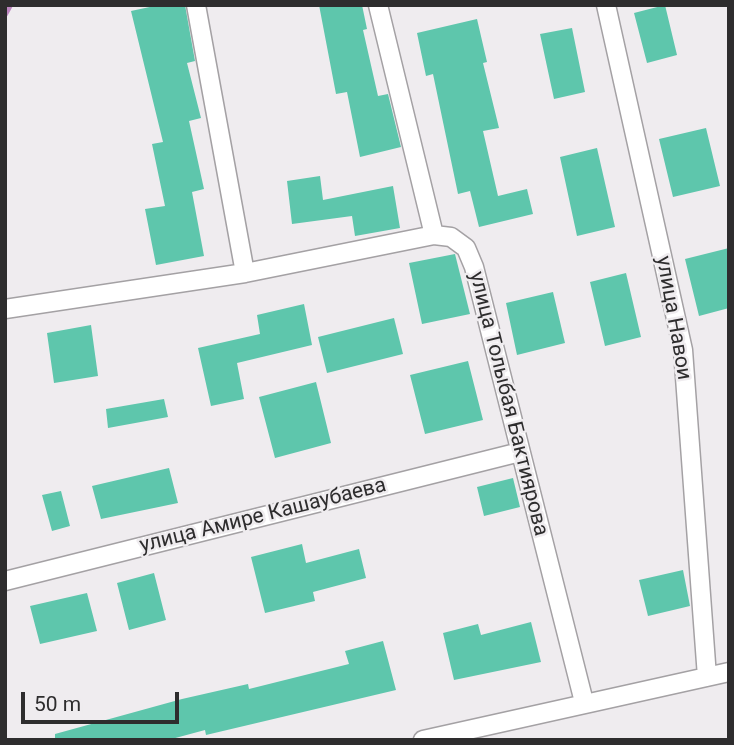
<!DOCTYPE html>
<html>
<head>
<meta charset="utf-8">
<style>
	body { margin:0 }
	#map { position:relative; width:734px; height:745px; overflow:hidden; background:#efecef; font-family:Roboto,sans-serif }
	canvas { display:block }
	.frame { position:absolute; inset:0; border:7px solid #2e2d2e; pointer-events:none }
	.scale { position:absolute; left:21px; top:692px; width:158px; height:32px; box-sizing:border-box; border:4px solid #2e2d2e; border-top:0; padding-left:9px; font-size:21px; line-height:24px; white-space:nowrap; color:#2e2d2e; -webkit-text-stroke:5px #efecef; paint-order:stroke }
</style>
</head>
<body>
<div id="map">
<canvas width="734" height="745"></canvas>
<div class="frame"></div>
<div class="scale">50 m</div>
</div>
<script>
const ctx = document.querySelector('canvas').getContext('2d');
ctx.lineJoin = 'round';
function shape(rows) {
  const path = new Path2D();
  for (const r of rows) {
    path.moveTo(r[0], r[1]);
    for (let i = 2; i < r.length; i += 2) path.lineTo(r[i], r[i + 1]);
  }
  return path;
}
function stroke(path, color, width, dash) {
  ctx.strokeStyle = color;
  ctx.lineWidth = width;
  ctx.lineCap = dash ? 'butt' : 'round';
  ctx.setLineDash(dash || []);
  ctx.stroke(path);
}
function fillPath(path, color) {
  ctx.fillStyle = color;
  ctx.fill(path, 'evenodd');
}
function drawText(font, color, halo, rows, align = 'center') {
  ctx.font = font + ' Roboto,sans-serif';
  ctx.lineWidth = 5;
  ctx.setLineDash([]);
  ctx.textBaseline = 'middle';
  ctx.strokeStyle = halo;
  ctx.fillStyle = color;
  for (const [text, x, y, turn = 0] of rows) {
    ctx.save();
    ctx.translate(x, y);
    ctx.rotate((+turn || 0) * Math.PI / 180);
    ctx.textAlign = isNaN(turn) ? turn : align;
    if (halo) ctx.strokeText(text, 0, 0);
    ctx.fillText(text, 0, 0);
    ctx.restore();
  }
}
stroke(shape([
	[5,14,10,5]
]), '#bc85c0', 6);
fillPath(shape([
	[159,5,185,5,195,61,187,63,201,118,189,121,204,189,192,192,204,256,156,265,145,209,165,206,152,144,163,142,131,11],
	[319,5,362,5,367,29,363,30,378,96,388,94,401,147,360,157,347,92,336,94],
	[665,5,677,55,647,63,634,13],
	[477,19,487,62,483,63,499,128,483,131,498,196,527,189,533,214,479,227,470,191,458,194,433,74,426,76,417,33],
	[572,28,585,92,554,99,540,34],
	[706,128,720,186,673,197,659,139],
	[597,148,615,227,577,236,560,157],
	[320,176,323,200,393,186,400,228,355,236,352,216,292,224,287,181],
	[729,248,729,308,699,316,685,259],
	[455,254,470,314,422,324,409,263],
	[626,273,641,337,605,346,590,282],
	[553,292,565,343,517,355,506,303],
	[304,304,312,345,237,363,244,399,211,406,198,348,260,334,257,315],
	[394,318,403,354,327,373,318,337],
	[91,325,98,376,54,383,47,333],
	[468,361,483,420,425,434,410,375],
	[316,382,331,443,275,458,259,397],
	[164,399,168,417,108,428,106,409],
	[169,468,178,503,101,519,92,486],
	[513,478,520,507,484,516,477,487],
	[61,491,70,526,52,531,42,495],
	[302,544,306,563,359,549,366,578,313,592,315,601,265,613,251,557],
	[683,570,690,606,648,616,639,580],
	[154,573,166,620,129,630,117,583],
	[87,593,97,631,40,644,30,606],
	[531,622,541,662,454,680,443,633,478,624,481,635],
	[383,641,396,690,206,735,205,730,168,740,55,740,55,734,182,699,248,684,249,689,349,664,345,651]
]), '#5ec6ac');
const street = shape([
	[196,5,245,273,434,235],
	[378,5,434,235,451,237,466,248,474,267,584,702],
	[606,5,683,350,707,677],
	[5,309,245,273],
	[5,581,520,452],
	[423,740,729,672]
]);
stroke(street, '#a4a1a4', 21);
stroke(street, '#fff', 18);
drawText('21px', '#2e2d2e', '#efecef', [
	["улица Навои",673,318,80],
	["улица Толыбая Бактиярова",508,404,76],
	["улица Амире Кашаубаева",263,516,-14]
]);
</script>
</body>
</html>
